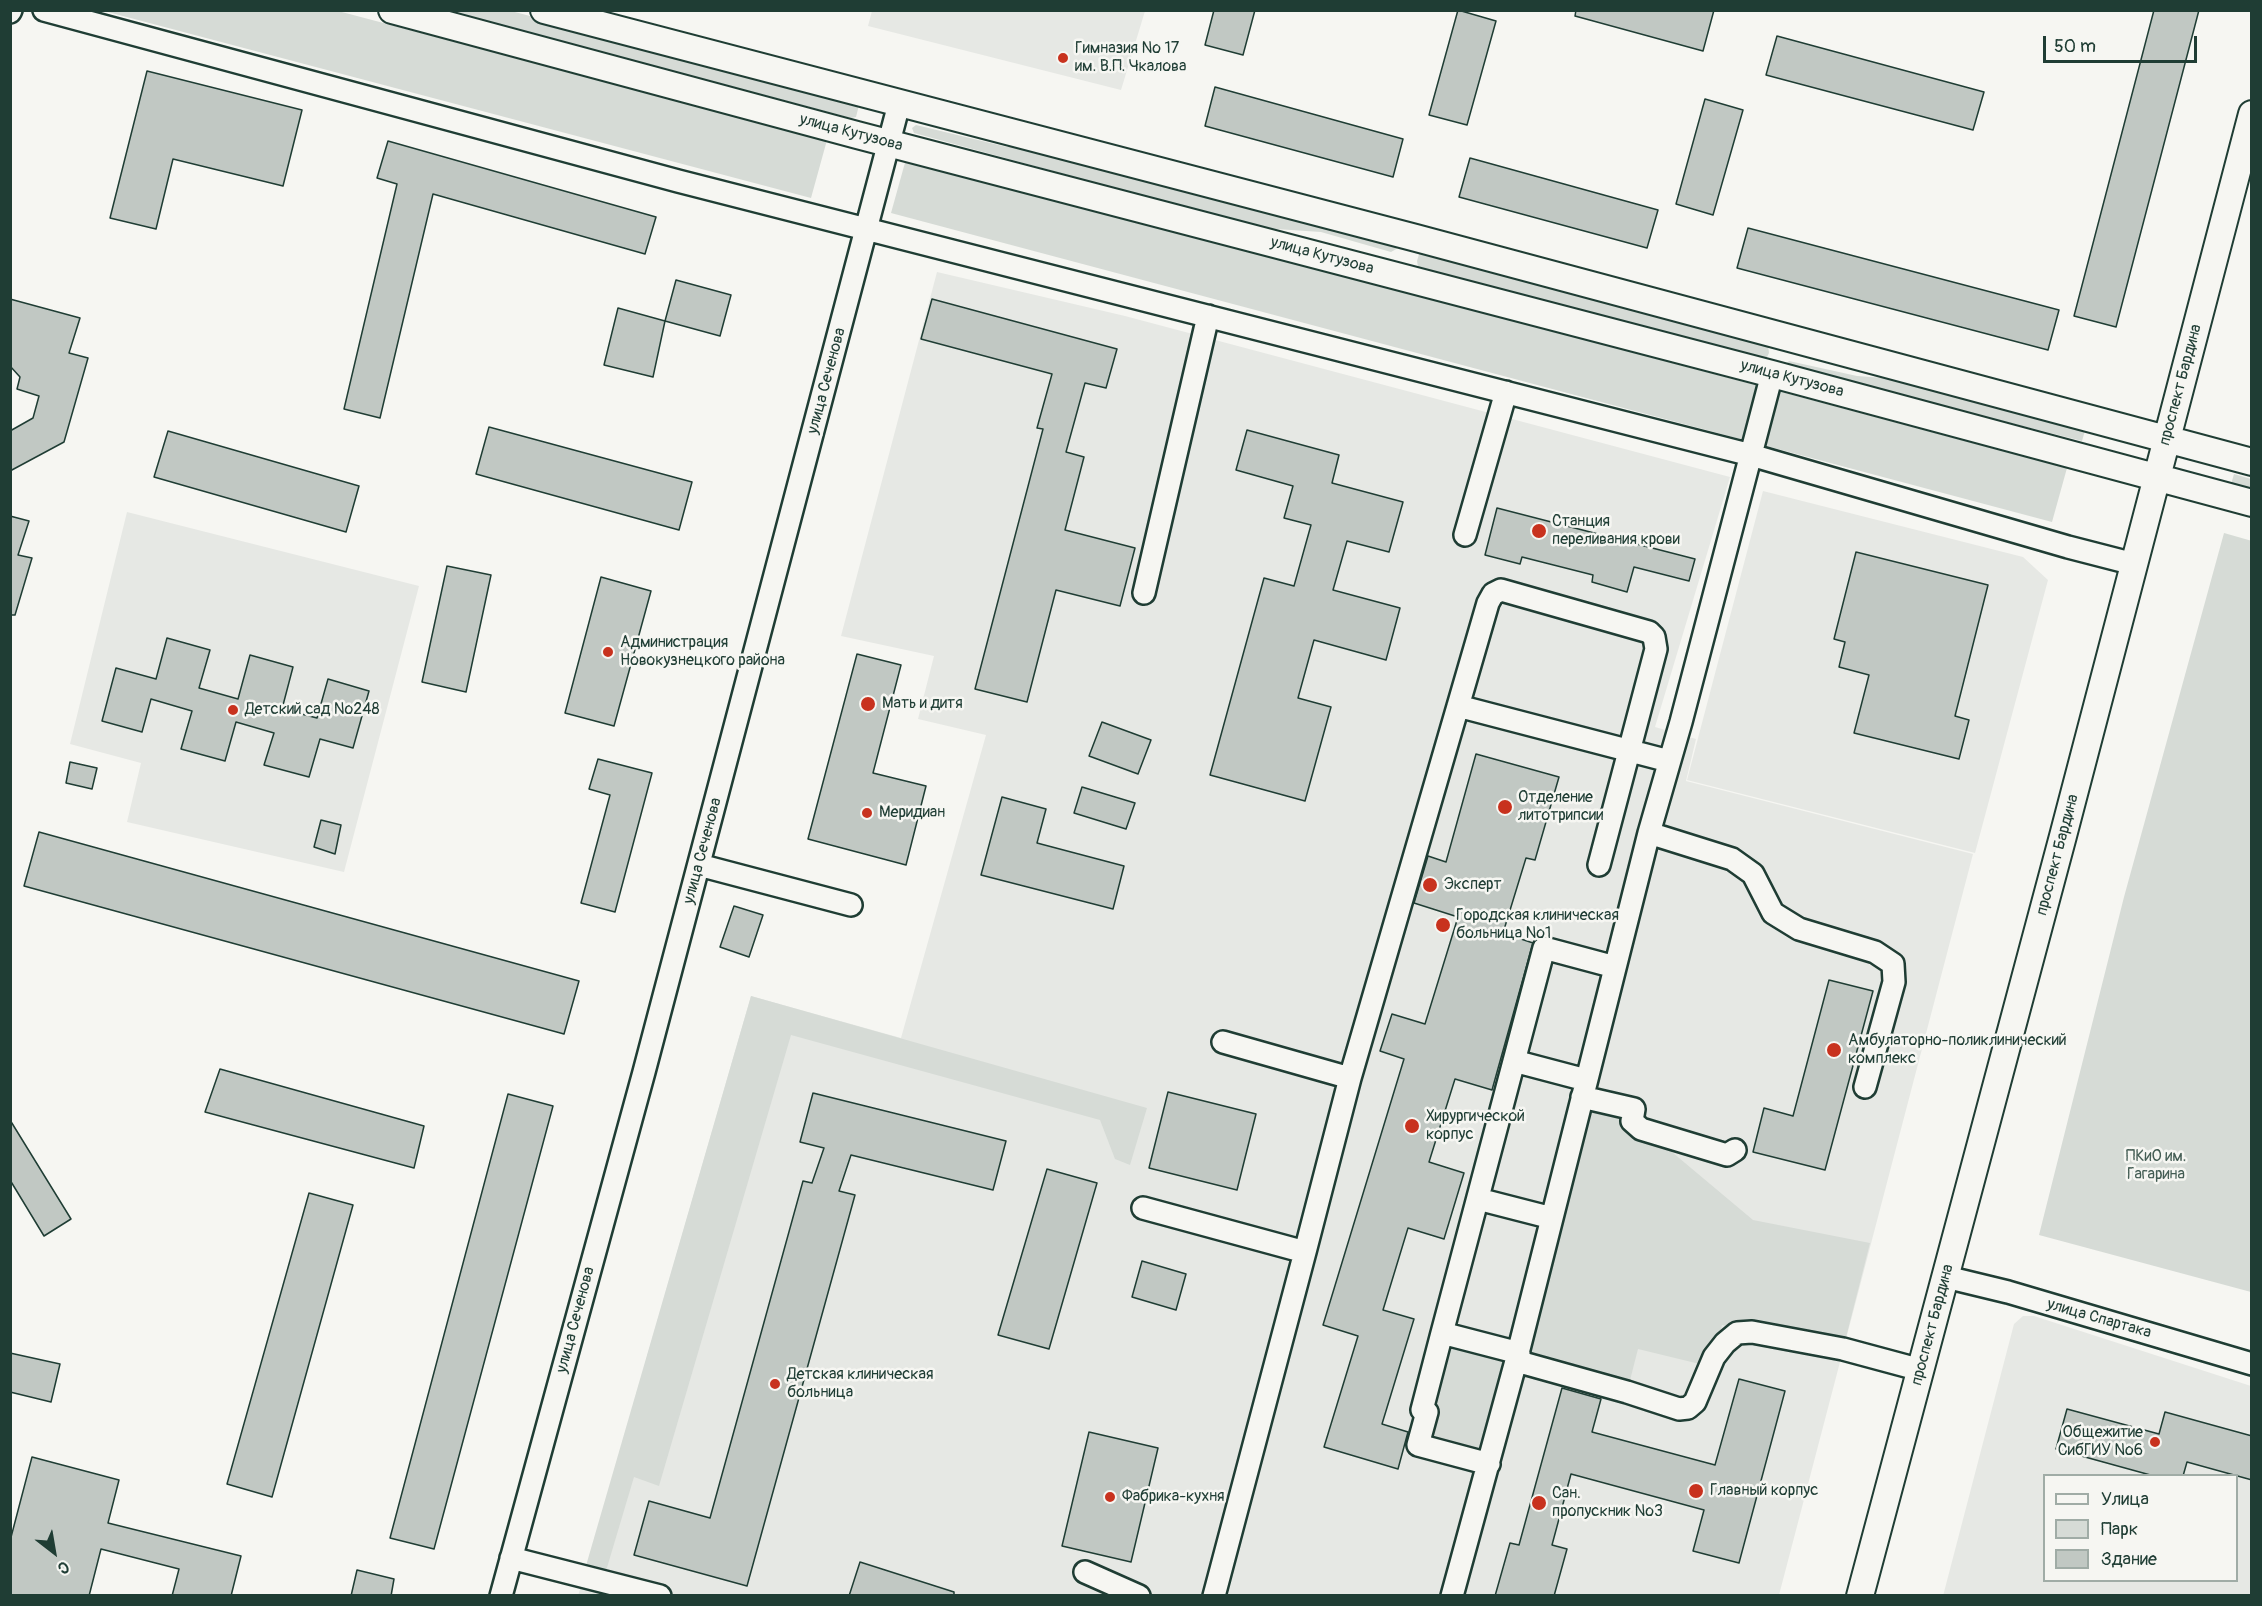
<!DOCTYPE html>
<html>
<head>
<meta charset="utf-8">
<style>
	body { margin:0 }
	#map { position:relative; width:2262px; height:1606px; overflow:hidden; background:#f6f6f2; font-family:Pangolin,sans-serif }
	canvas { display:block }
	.frame { position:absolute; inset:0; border:12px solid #1f3d34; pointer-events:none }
	.legend { position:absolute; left:2043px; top:1474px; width:195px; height:108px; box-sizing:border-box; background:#f6f6f2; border:2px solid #a0aca6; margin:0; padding:8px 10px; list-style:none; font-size:18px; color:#1f3d34 }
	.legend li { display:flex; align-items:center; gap:12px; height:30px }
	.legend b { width:30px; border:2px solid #a0aca6 }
	.north { position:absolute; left:24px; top:1522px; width:60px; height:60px; -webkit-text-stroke:4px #f6f6f2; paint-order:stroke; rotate:149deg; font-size:16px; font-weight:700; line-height:24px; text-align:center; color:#1f3d34 }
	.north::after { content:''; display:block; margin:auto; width:21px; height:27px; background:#1f3d34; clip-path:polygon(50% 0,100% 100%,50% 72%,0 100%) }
	.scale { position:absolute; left:2043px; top:36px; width:154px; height:27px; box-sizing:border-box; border:3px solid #1f3d34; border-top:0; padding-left:8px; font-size:18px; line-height:21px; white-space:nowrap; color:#1f3d34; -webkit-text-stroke:4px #f6f6f2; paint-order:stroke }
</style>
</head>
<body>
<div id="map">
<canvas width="2262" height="1606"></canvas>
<div class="frame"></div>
<ul class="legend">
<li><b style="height:8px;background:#f6f6f2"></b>Улица</li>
<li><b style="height:16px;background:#d6dbd6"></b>Парк</li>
<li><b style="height:16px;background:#c1c8c3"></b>Здание</li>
</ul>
<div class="north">С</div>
<div class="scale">50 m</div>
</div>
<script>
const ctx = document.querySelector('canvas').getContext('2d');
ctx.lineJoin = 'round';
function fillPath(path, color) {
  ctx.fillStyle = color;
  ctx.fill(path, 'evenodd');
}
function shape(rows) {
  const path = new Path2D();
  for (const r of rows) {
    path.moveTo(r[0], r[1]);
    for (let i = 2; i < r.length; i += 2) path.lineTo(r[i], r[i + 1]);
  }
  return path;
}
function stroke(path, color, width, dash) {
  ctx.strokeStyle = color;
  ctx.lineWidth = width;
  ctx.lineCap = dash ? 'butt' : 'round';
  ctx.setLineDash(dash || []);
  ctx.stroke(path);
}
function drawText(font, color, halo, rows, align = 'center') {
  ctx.font = font + ' Pangolin,sans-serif';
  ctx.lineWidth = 5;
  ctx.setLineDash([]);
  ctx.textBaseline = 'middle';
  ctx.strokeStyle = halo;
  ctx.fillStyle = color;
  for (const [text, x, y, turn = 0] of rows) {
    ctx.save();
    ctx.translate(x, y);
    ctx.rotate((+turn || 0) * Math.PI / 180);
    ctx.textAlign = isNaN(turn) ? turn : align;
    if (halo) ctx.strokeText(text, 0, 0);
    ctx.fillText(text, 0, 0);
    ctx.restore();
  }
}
fillPath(shape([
	[872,11,872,10,1145,11,1121,90,868,26],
	[937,272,1125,316,1730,477,1655,727,1696,739,1686,781,1973,854,1779,1595,578,1596,751,996,901,1038,986,735,918,719,934,656,841,636],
	[1763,491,2023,557,2048,580,1975,853,1687,780],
	[127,512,419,586,344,872,127,822,141,763,70,744],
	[2023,1316,2034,1316,2251,1386,2251,1595,1943,1596,2014,1324],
	[2044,1476,2236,1476,2236,1580,2044,1580]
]), '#e6e8e4');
fillPath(shape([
	[104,11,338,11,827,140,811,198],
	[447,11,511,11,855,101,859,105,856,117,851,118],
	[916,125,1007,147,1030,147,1399,244,1398,248,1391,252,1321,232,1261,228,914,133,912,128],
	[906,159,2067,468,2052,522,891,213],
	[1420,251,1768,344,1769,353,1766,359,1761,360,1421,269,1418,267,1417,261],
	[1789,361,1857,376,1898,379,2086,427,2082,441,1788,367,1787,363],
	[2234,474,2251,479,2251,494,2230,488],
	[2224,533,2252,541,2251,1292,2039,1235,2124,897],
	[751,996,1147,1108,1130,1165,1115,1159,1100,1120,791,1035,659,1486,634,1477,603,1581,583,1576],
	[1586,1080,1753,1220,1870,1243,1843,1349,1722,1325,1712,1367,1638,1349,1627,1392,1516,1361,1489,1464,1418,1445,1442,1333,1518,1352]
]), '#d6dbd6');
const building = shape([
	[1214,10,1255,10,1243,55,1205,45,1214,10],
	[1458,10,1496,21,1467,125,1429,115,1458,10],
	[1576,10,1714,10,1703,51,1575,16,1576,10],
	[2154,10,2199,10,2116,327,2074,316,2154,10],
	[1777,36,1984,92,1973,130,1766,75,1777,36],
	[147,71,302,110,283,186,173,159,156,229,110,218,147,71],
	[1215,87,1403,139,1393,177,1205,126,1215,87],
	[1705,99,1743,110,1713,215,1676,204,1705,99],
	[388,141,656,217,645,254,433,194,380,418,344,409,397,184,377,178,388,141],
	[1470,158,1658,210,1647,248,1459,197,1470,158],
	[1748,228,2059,310,2048,350,1737,268,1748,228],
	[676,280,731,295,720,336,665,321,676,280],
	[10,299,80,318,69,353,88,358,64,442,10,471,10,431,33,418,39,396,17,389,20,377,10,366,10,299],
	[932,299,1117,349,1106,388,1085,383,1066,452,1084,457,1065,530,1135,548,1120,606,1056,590,1027,702,975,689,1043,429,1037,428,1052,374,921,339,932,299],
	[618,308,665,321,653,377,604,365,618,308],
	[489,427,692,482,679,530,476,474,489,427],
	[1247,430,1339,455,1332,483,1403,502,1389,552,1347,541,1333,590,1400,608,1386,660,1314,640,1298,698,1331,707,1305,801,1210,775,1264,578,1294,586,1311,525,1284,518,1293,486,1236,470,1247,430],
	[168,431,359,486,346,532,154,477,168,431],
	[1497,508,1695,559,1689,581,1634,567,1627,592,1592,582,1593,575,1522,557,1520,564,1485,555,1497,508],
	[10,516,29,521,18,555,32,558,15,615,10,615,10,516],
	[1856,552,1988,585,1955,716,1969,720,1959,759,1854,733,1869,675,1839,667,1845,642,1834,639,1856,552],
	[447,566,491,575,466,692,422,682,447,566],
	[601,577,651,591,614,726,565,713,601,577],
	[167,638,210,650,199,688,238,699,250,655,293,667,282,709,317,718,328,679,369,691,353,748,320,739,309,777,264,765,274,733,236,722,225,761,181,749,192,711,151,699,142,732,102,721,116,668,156,679,167,638],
	[857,654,901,665,873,773,926,786,906,865,808,839,857,654],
	[1102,722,1151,740,1138,774,1089,756,1102,722],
	[1476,754,1559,777,1535,860,1526,858,1503,933,1533,943,1492,1090,1455,1079,1429,1162,1464,1173,1444,1239,1408,1228,1383,1310,1414,1319,1382,1424,1408,1432,1398,1469,1324,1447,1358,1336,1323,1325,1404,1059,1380,1051,1392,1014,1425,1024,1458,917,1414,903,1428,856,1446,862,1476,754],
	[598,759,652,773,615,912,581,903,610,795,589,789,598,759],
	[70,762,97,768,92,789,66,783,70,762],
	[1082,787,1135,803,1126,829,1074,813,1082,787],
	[1002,797,1046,809,1037,843,1124,866,1113,909,981,875,1002,797],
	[321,820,341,825,335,854,314,847,321,820],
	[39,832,579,981,564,1034,24,886,39,832],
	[734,906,763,915,749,957,720,947,734,906],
	[1829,980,1873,991,1825,1170,1753,1152,1764,1108,1793,1116,1829,980],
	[220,1069,424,1126,414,1168,205,1112,220,1069],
	[1168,1092,1256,1114,1237,1190,1149,1168,1168,1092],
	[813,1093,1006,1141,993,1190,851,1155,839,1191,855,1195,747,1586,634,1555,649,1501,710,1518,803,1181,812,1183,824,1148,800,1142,813,1093],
	[508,1094,553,1106,434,1549,390,1538,508,1094],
	[10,1120,71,1219,44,1236,10,1180,10,1120],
	[1047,1169,1097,1183,1049,1349,998,1335,1047,1169],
	[309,1193,353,1205,272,1497,227,1484,309,1193],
	[1142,1261,1186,1274,1176,1310,1132,1297,1142,1261],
	[10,1353,60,1364,51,1402,10,1392,10,1353],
	[1739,1379,1785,1391,1739,1563,1693,1551,1704,1510,1571,1474,1552,1545,1567,1549,1554,1596,1495,1596,1510,1543,1519,1545,1562,1388,1601,1399,1592,1432,1715,1465,1739,1379],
	[2067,1409,2159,1434,2165,1412,2252,1436,2252,1480,2187,1462,2183,1476,2154,1476,2056,1449,2067,1409],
	[1089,1432,1158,1448,1131,1562,1062,1546,1089,1432],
	[32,1457,119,1480,108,1523,241,1556,231,1596,172,1596,179,1569,101,1549,89,1596,10,1596,10,1541,32,1457],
	[860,1562,954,1592,954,1596,849,1596,860,1562],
	[357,1570,394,1579,391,1596,351,1596,357,1570]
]);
fillPath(building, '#c1c8c3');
stroke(building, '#1f3d34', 1.5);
const minor = shape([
	[44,10,678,181,1751,455,2068,547,2134,564],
	[10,12,11,10],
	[1772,374,1681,722,1649,833,1516,1361,1627,1392,1679,1409,1688,1408,1695,1402,1714,1357,1725,1343,1737,1333,1752,1332,1843,1349,1921,1370],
	[1465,535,1506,392],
	[1144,593,1208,316],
	[1458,706,1669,761],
	[1649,833,1732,859,1753,874,1773,913,1799,929,1875,952,1893,964,1894,982,1865,1087],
	[699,865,851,905],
	[1223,1042,1350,1078],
	[1514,1061,1586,1080],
	[1582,1097,1634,1109,1632,1121,1641,1129,1727,1155,1735,1150],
	[1478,1199,1552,1218],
	[1143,1208,1305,1252,1350,1078,1488,603,1493,594,1501,590,1649,632,1654,637,1656,649,1599,865],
	[1946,1277,2008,1292,2252,1364],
	[1442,1333,1544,948,1615,967],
	[1489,1464,1418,1445,1427,1412,1422,1410,1442,1333,1519,1353],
	[511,1558,660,1596],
	[1085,1572,1139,1596],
	[501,1596,644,1072,899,104],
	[1214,1596,1305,1252],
	[1452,1596,1516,1361]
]);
const major = shape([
	[392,10,857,135,1772,374,2252,503],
	[544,10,1416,238,2252,462],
	[1860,1596,2063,836,2252,114]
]);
stroke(minor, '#1f3d34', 26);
stroke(major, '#1f3d34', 30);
stroke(minor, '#f6f6f2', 21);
stroke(major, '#f6f6f2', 26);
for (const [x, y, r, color] of [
	[1063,58,6,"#c8321e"],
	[1539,531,8,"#c8321e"],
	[608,652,6,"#c8321e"],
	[868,704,8,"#c8321e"],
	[233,710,6,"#c8321e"],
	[1505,807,8,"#c8321e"],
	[867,813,6,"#c8321e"],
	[1430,885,8,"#c8321e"],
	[1443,925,8,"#c8321e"],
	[1834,1050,8,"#c8321e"],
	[1412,1126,8,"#c8321e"],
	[775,1384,6,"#c8321e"],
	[2155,1442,6,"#c8321e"],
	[1696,1491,8,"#c8321e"],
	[1110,1497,6,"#c8321e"],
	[1539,1503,8,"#c8321e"]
]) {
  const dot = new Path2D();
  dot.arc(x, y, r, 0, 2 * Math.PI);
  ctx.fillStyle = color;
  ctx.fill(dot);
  stroke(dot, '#f6f6f2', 2);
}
drawText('16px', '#1f3d34', '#f6f6f2', [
	["Гимназия № 17",1075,49],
	["им. В.П. Чкалова",1075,67],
	["Станция",1552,522],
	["переливания крови",1552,540],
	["Администрация",620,643],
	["Новокузнецкого района",620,661],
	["Мать и дитя",882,704],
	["Детский сад №248",245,710],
	["Отделение",1518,798],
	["литотрипсии",1518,816],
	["Меридиан",879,813],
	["Эксперт",1444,885],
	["Городская клиническая",1456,916],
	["больница №1",1456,934],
	["Амбулаторно-поликлинический",1848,1041],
	["комплекс",1848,1059],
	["Хирургической",1426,1117],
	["корпус",1426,1135],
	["Детская клиническая",787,1375],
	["больница",787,1393],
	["Общежитие",2143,1433,"right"],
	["СибГИУ №6",2143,1451,"right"],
	["Главный корпус",1710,1491],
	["Сан.",1552,1494],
	["пропускник №3",1552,1512],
	["Фабрика-кухня",1122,1497]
], 'left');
drawText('16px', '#1f3d34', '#f6f6f2', [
	["улица Кутузова",851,133,15],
	["улица Кутузова",1322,256,15],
	["улица Кутузова",1792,379,15],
	["улица Сеченова",827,381,-75],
	["проспект Бардина",2181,385,-75],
	["улица Сеченова",703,851,-75],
	["проспект Бардина",2058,855,-75],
	["улица Спартака",2099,1319,16],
	["улица Сеченова",576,1320,-75],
	["проспект Бардина",1933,1325,-75]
]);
drawText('16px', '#445d54', '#f6f6f2', [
	["ПКиО им.",2156,1157],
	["Гагарина",2156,1175]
]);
</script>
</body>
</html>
